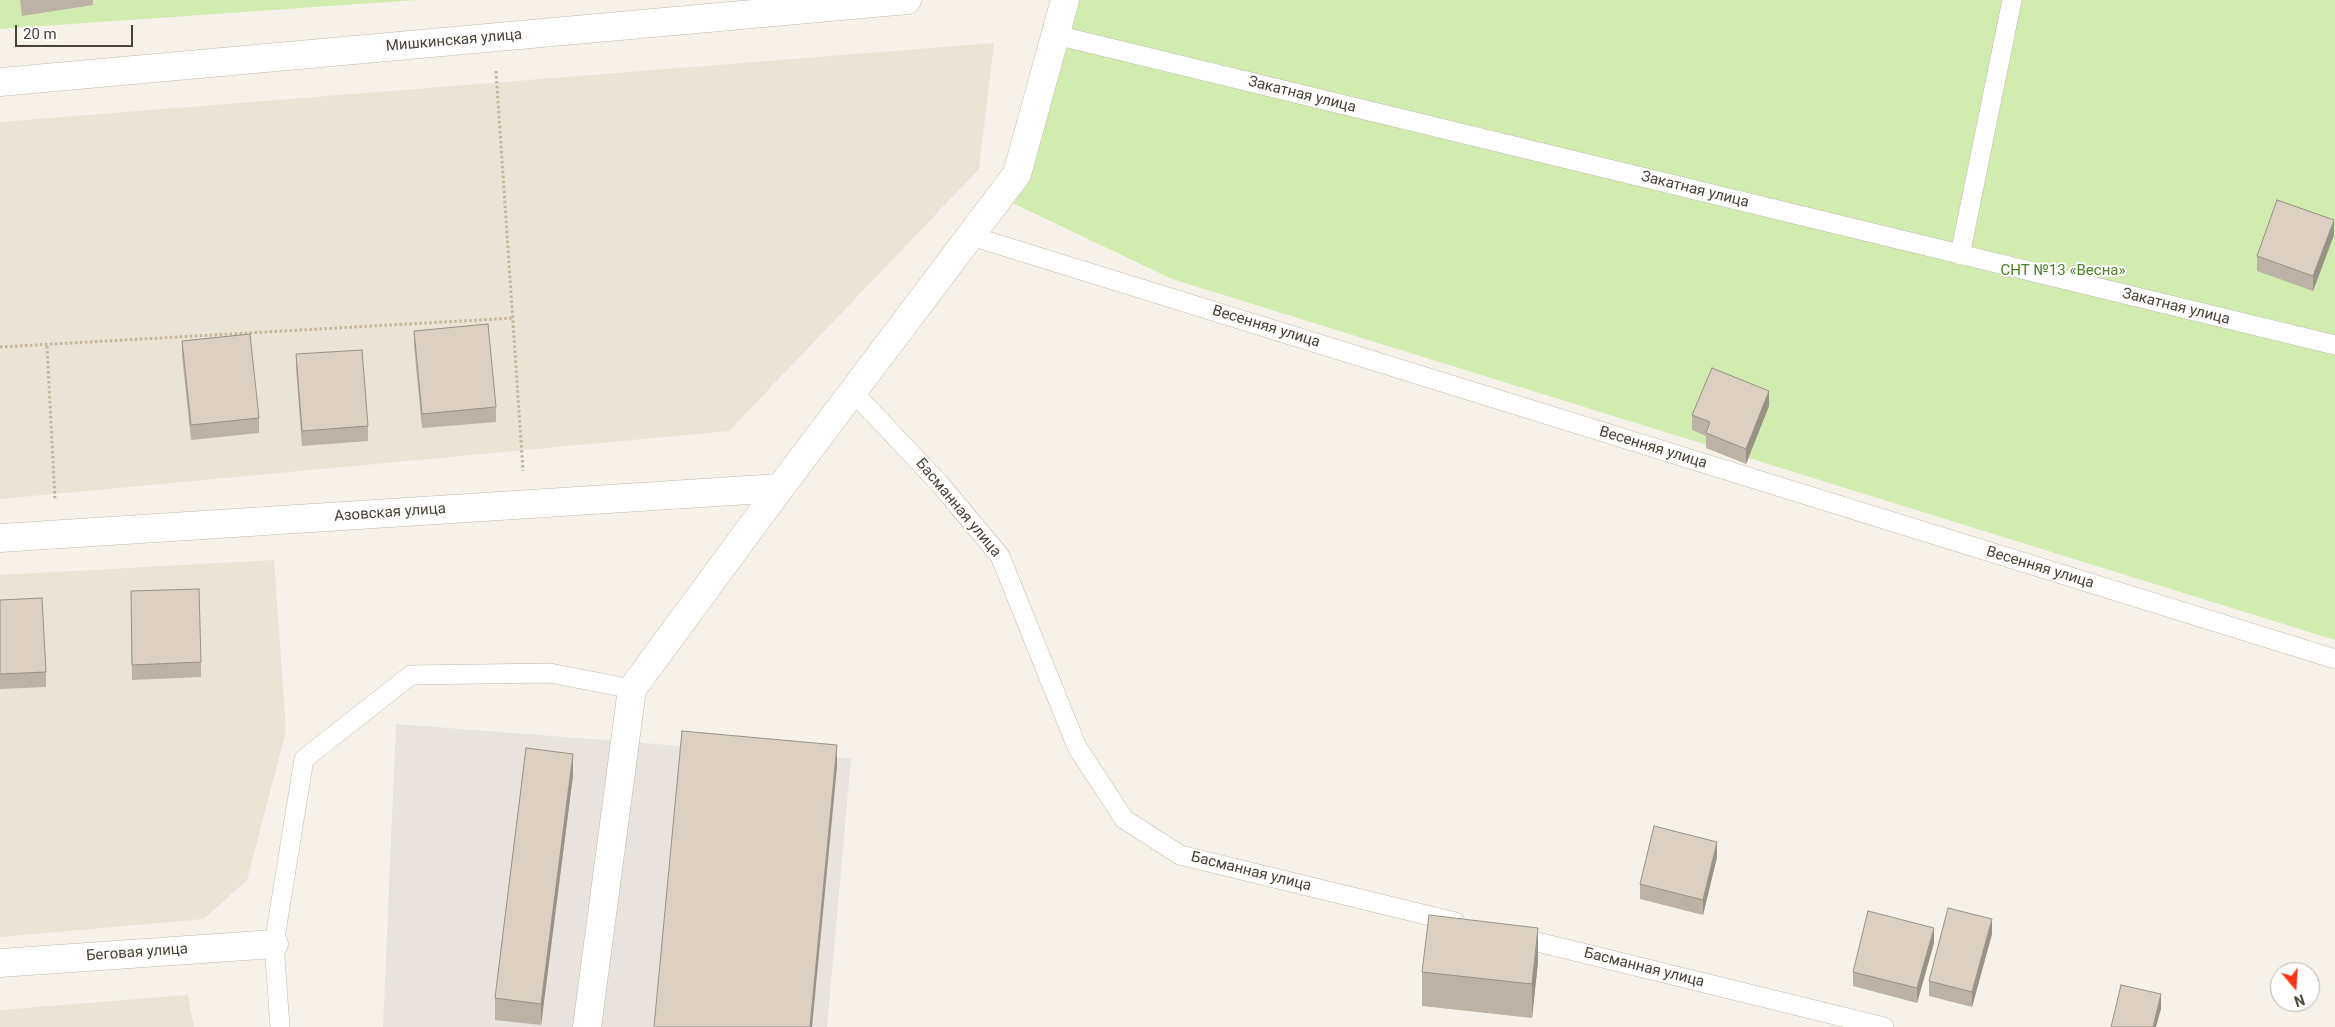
<!DOCTYPE html>
<html>
<head>
<meta charset="utf-8">
<style>
	body { margin:0 }
	#map { position:relative; width:2335px; height:1027px; overflow:hidden; background:#f6f2e9; font-family:Roboto,sans-serif }
	canvas { display:block }
	.north { position:absolute; left:2270px; top:962px; width:50px; height:50px; box-sizing:border-box; background:#fff; border:1px solid #b7b3af; border-radius:50%; rotate:162deg; font-size:14px; font-weight:700; line-height:20px; text-align:center; color:#4a4237 }
	.north::after { content:''; display:block; margin:auto; width:18px; height:22px; background:#ff3617; clip-path:polygon(50% 0,100% 100%,50% 72%,0 100%) }
	.scale { position:absolute; left:15px; top:25px; width:118px; height:22px; box-sizing:border-box; border:2px solid #4a4237; border-top:0; padding-left:6px; font-size:15px; line-height:18px; white-space:nowrap; color:#4a4237; -webkit-text-stroke:4px #fff; paint-order:stroke }
</style>
</head>
<body>
<div id="map">
<canvas width="2335" height="1027"></canvas>
<div class="north">N</div>
<div class="scale">20 m</div>
</div>
<script>
const ctx = document.querySelector('canvas').getContext('2d');
ctx.lineJoin = 'round';
function fillPath(path, color) {
  ctx.fillStyle = color;
  ctx.fill(path, 'evenodd');
}
function shape(rows) {
  const path = new Path2D();
  for (const r of rows) {
    path.moveTo(r[0], r[1]);
    for (let i = 2; i < r.length; i += 2) path.lineTo(r[i], r[i + 1]);
  }
  return path;
}
function stroke(path, color, width, dash) {
  ctx.strokeStyle = color;
  ctx.lineWidth = width;
  ctx.lineCap = dash ? 'butt' : 'round';
  ctx.setLineDash(dash || []);
  ctx.stroke(path);
}
function drawText(font, color, halo, rows, align = 'center') {
  ctx.font = font + ' Roboto,sans-serif';
  ctx.lineWidth = 4;
  ctx.setLineDash([]);
  ctx.textBaseline = 'middle';
  ctx.strokeStyle = halo;
  ctx.fillStyle = color;
  for (const [text, x, y, turn = 0] of rows) {
    ctx.save();
    ctx.translate(x, y);
    ctx.rotate((+turn || 0) * Math.PI / 180);
    ctx.textAlign = isNaN(turn) ? turn : align;
    if (halo) ctx.strokeText(text, 0, 0);
    ctx.fillText(text, 0, 0);
    ctx.restore();
  }
}
fillPath(shape([
	[994,43,979,169,729,431,0,499,0,122],
	[274,560,286,731,247,880,204,919,0,937,0,575],
	[188,995,194,1027,0,1027,0,1010]
]), '#eae4d7');
fillPath(shape([
	[396,724,851,759,827,1027,383,1027]
]), '#e8e3de');
fillPath(shape([
	[0,0,416,0,0,29],
	[1068,0,2335,0,2335,640,1172,279,1004,199]
]), '#d2ecb0');
const lane = shape([
	[1056,35,2335,345],
	[971,236,2335,659],
	[1960,255,2012,0],
	[853,392,939,483,1000,556,1077,747,1124,819,1180,855,1455,922],
	[1513,936,1884,1027],
	[280,1027,274,944,304,759,411,675,550,673,632,689]
]);
const street = shape([
	[0,82,907,0],
	[0,538,780,488],
	[0,963,274,944],
	[587,1027,632,689,780,488,1017,174,1065,0]
]);
stroke(lane, '#c2baab', 20);
stroke(street, '#c2baab', 29);
stroke(shape([
	[496,71,523,471],
	[47,346,55,500],
	[0,347,514,318]
]), '#c5b59b', 3, [2.5, 2.5]);
stroke(lane, '#fff', 19);
stroke(street, '#fff', 28);
fillPath(shape([
	[20,0,93,0,93,5,22,16],
	[2334,235,2313,291,2257,271,2257,256],
	[414,331,496,407,496,422,422,428,414,346],
	[182,341,259,418,259,433,191,440,182,356],
	[296,354,368,426,368,441,302,446,296,369],
	[1769,406,1746,464,1706,448,1706,436,1692,430,1692,415],
	[0,600,46,672,46,687,0,689],
	[131,606,201,662,201,677,132,680],
	[573,775,541,1025,495,1020,495,998],
	[1717,857,1703,915,1640,899,1640,884],
	[1992,934,1972,1007,1929,996,1929,981],
	[1934,943,1917,1003,1853,986,1853,972],
	[1538,962,1532,1018,1422,1006,1422,972]
]), '#bcb3a6');
fillPath(shape([
	[2334,220,2334,235,2313,291,2313,276],
	[1769,391,1769,406,1746,464,1746,449],
	[837,745,837,767,812,1027,810,1027],
	[573,754,573,775,541,1025,541,1004],
	[1717,842,1717,857,1703,915,1703,900],
	[1992,919,1992,934,1972,1007,1972,992],
	[1538,928,1538,962,1532,1018,1532,984],
	[1934,928,1934,943,1917,1003,1917,988],
	[2161,994,2161,1009,2156,1027,2153,1027]
]), '#999287');
const building = shape([
	[2277,200,2334,220,2313,276,2257,256,2277,200],
	[488,324,496,407,422,414,414,331,488,324],
	[250,334,259,418,191,425,182,341,250,334],
	[362,350,368,426,302,431,296,354,362,350],
	[1712,368,1769,391,1746,449,1706,433,1710,422,1692,415,1712,368],
	[199,589,201,662,132,665,131,591,199,589],
	[42,598,46,672,0,674,0,600,42,598],
	[682,731,837,745,810,1027,654,1027,682,731],
	[526,748,573,754,541,1004,495,998,526,748],
	[1654,826,1717,842,1703,900,1640,884,1654,826],
	[1948,908,1992,919,1972,992,1929,981,1948,908],
	[1868,911,1934,928,1917,988,1853,972,1868,911],
	[1429,915,1538,928,1532,984,1422,972,1429,915],
	[2121,985,2161,994,2153,1027,2111,1027,2121,985]
]);
fillPath(building, '#dbd0c1');
stroke(building, '#999287', 1);
drawText('15px', '#4a4237', '#fff', [
	["Мишкинская улица",454,41,-5],
	["Закатная улица",1302,95,14],
	["Закатная улица",1695,190,14],
	["Закатная улица",2176,307,14],
	["Весенняя улица",1266,327,17],
	["Весенняя улица",1653,448,17],
	["Басманная улица",958,508,50],
	["Азовская улица",390,513,-4],
	["Весенняя улица",2040,568,17],
	["Басманная улица",1251,872,14],
	["Беговая улица",137,953,-4],
	["Басманная улица",1644,968,14]
]);
drawText('15px', '#4a8125', '#fff', [
	["СНТ №13 «Весна»",2063,271]
]);
</script>
</body>
</html>
